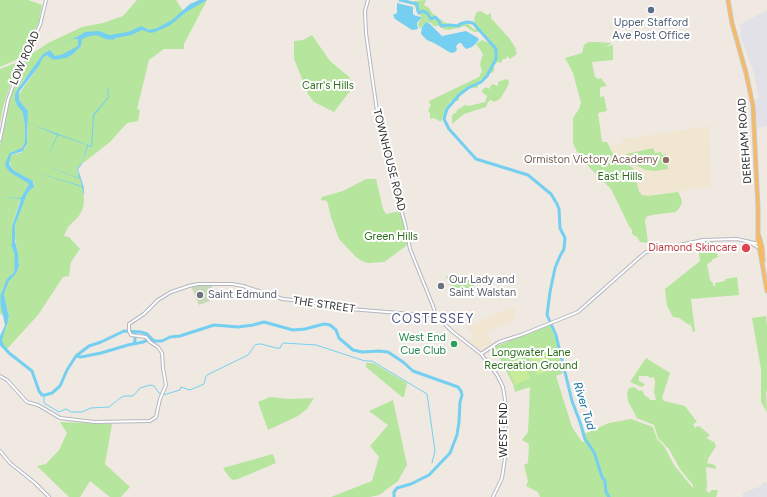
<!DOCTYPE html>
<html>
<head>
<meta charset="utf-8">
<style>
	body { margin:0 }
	canvas { display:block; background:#efe9e1 }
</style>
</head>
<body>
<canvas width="767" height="497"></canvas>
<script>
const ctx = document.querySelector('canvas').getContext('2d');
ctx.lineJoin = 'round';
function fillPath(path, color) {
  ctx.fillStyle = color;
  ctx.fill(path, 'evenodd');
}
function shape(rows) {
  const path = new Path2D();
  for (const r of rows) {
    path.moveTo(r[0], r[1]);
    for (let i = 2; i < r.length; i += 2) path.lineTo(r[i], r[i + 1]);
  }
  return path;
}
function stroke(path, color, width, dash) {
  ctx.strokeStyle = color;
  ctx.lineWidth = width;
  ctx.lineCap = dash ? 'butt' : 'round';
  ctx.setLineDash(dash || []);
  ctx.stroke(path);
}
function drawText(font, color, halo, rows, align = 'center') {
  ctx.font = font + ' Figtree,sans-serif';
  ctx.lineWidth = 4;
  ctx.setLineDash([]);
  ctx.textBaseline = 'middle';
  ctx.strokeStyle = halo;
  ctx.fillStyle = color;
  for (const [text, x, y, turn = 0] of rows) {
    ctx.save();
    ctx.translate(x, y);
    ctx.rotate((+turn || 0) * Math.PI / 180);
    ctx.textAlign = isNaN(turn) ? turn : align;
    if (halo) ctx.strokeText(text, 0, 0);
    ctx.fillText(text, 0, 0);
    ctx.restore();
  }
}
fillPath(shape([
	[767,10,767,126,757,128,754,100,759,98,752,67,740,36,740,32,742,31,739,25],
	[763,482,767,483,767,497,743,497,743,493,761,486]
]), '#e3e1e8');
fillPath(shape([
	[709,126,711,187,644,196,639,191,633,168,612,152,609,146,622,144,622,140,624,139],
	[515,307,514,320,485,333,493,344,482,351,468,342,473,335,468,328,491,315]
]), '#f0e6d1');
fillPath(shape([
	[0,0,28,0,42,5,39,21,23,57,21,60,18,59,0,67],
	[137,0,176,0,183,11,177,20,194,6,207,0,184,44,184,49,164,49,149,60,137,109,140,110,138,121,127,123,110,142,82,164,88,145,87,145,82,163,77,170,83,188,84,201,83,208,79,216,68,227,64,236,69,237,80,249,71,262,69,276,63,277,38,315,7,349,1,342,9,317,4,294,9,281,18,270,19,263,14,230,17,218,27,194,31,189,33,189,34,182,13,170,9,162,11,155,20,153,26,148,28,134,28,111,19,100,19,94,39,66,43,58,48,55,47,53,22,82,15,94,16,102,25,111,25,142,22,148,12,152,5,164,9,170,26,180,29,184,19,203,13,223,12,236,16,255,16,267,2,290,2,302,5,313,0,314,0,145,7,104,28,54,30,55,48,43,82,27,103,23,123,16],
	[426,0,424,5,429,8,433,14,444,22,454,26,461,22,468,24,475,30,476,28,474,18,477,12,481,11,487,15,491,13,491,18,509,38,515,47,517,54,510,59,507,56,506,59,503,59,501,63,497,62,494,66,494,72,487,74,483,79,481,79,477,88,468,87,462,91,459,94,459,100,457,101,451,101,446,108,441,122,434,118,430,119,430,113,428,111,431,104,429,103,429,101,479,77,482,71,480,64,483,54,477,45,475,45,482,40,489,43,490,39,483,34,482,30,479,32,474,32,465,26,449,30,443,29,440,26,434,26,431,23,426,22,420,29,418,24,422,17,418,13,414,5,414,1],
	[312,35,330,61,349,77,353,87,334,112,314,102,308,94,294,59,294,41,303,40],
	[596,42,611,43,611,44,604,47,613,45,613,60,592,62,595,77,599,79,601,78,607,86,601,87,600,90,600,97,604,96,607,111,598,113,602,142,607,142,612,152,633,168,639,191,642,195,647,196,678,192,681,198,682,203,678,210,675,212,652,215,646,217,645,221,648,242,647,243,640,242,637,237,632,234,632,230,629,226,611,189,589,167,577,152,573,143,573,118,579,109,581,103,573,73,565,58,582,53,584,45,588,42],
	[18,62,3,107,0,124,0,69],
	[506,79,509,81,508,86,500,99,494,102,491,100,488,102,486,107,464,114,452,124,452,116,454,113,456,113,457,110,465,105,469,106,485,102,487,96,482,92,483,89,486,87,489,89,492,84,498,86,498,82],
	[653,148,655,153,661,152,662,155,666,154,668,169,654,171,646,170,635,165,627,158,626,154],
	[366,179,376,179,383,209,386,214,400,211,407,239,407,243,406,246,384,262,368,263,362,261,356,257,339,239,331,217,327,201,321,200,322,197,343,191],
	[712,240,718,257,713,259,711,262,707,264,710,280,713,283,713,286,715,286,715,283,725,281,725,279,737,277,739,295,691,299,695,331,693,332,689,317,691,326,679,318,673,317,667,306,665,289,700,261,698,242],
	[448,276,455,276,469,280,474,286,475,294,473,296,468,291,464,294,450,298,448,295,454,291,446,277],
	[766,316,767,326,767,391,766,392,767,412,761,402,761,369,752,318],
	[550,325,556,339,563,373,556,376,572,427,582,442,586,440,584,434,609,423,631,419,653,427,657,439,664,446,674,465,693,488,693,485,680,469,669,449,658,438,654,425,637,418,628,401,627,394,629,388,634,387,639,391,642,390,645,396,649,398,650,400,656,400,654,392,655,381,654,377,650,378,648,376,639,376,639,381,645,384,642,387,630,382,646,358,670,373,662,398,664,401,685,406,697,422,693,424,695,428,696,428,696,426,698,427,699,426,709,434,709,436,706,438,714,442,716,446,708,459,707,463,715,465,716,469,706,467,707,488,706,490,709,493,712,490,718,490,716,497,540,497,538,492,526,486,528,481,524,465,528,463,529,444,522,440,528,432,530,387,515,392,513,384,494,347],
	[366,363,373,363,407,383,404,397,402,397,366,367],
	[270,397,289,399,314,398,307,409,298,416,268,430,258,402],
	[393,400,407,465,398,481,379,495,370,497,331,497,372,481,379,457,370,446,388,425,369,411],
	[60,422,112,424,105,464,130,487,121,497,110,497,90,481,80,497,69,497,37,466,46,464,59,450,67,433],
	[273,454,276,463,238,479,233,480,230,478,223,468]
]), '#b6e59e');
fillPath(shape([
	[211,284,215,295,208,297,210,301,199,305,191,286]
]), '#c8d9b8');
fillPath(shape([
	[543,348,552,369,537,375,528,354],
	[521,358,530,378,515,385,506,364]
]), '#c9ec9a');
fillPath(shape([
	[199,0,207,0,188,11,169,26,155,32,151,33,142,30,131,35,111,39,98,35,90,36,82,39,81,46,73,54,66,58,58,59,47,55,43,58,39,66,19,92,19,100,28,111,27,144,23,151,11,155,9,164,13,170,33,181,34,188,31,189,27,194,15,225,15,241,18,254,19,266,16,273,10,280,27,286,32,286,27,286,10,280,9,281,4,294,9,317,2,340,4,345,2,348,0,344,0,336,5,325,6,317,5,314,0,315,5,313,1,294,7,279,13,273,16,267,16,255,12,244,12,227,21,199,2,197,21,198,29,184,26,180,11,172,5,164,9,154,12,152,22,148,25,142,25,111,15,101,15,94,17,90,43,54,50,50,55,56,61,55,78,46,78,39,73,39,49,49,77,37,85,32,99,31,109,35,128,32,141,26,149,30,157,28,172,20,190,4],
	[397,3,413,7,413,14,416,16,422,17,417,23,418,29,412,30,395,19,393,15,397,13],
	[426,22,430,24,442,36,466,31,478,38,479,40,472,47,466,49,464,47,461,43,459,43,456,46,457,50,455,52,451,53,434,43,427,40,421,34,422,27],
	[109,86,108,90,109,97,94,116,92,147,88,146,82,164,78,169,84,188,84,196,82,187,32,171,82,186,80,179,30,160,79,178,77,168,82,163,87,145,58,135,46,160,57,135,31,124,91,146,93,115,108,97,107,90]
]), '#75cff0');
stroke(shape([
	[44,395,44,403,59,412,66,409,71,412,82,412,91,408,109,407,120,398,124,396,132,396,134,395,140,388,150,385,154,386,159,393,163,395,180,390,181,387,190,390,204,384,206,376,209,374,244,357,248,355,255,345,258,344,261,344,276,348,280,348,282,344,284,343,316,345,365,361,372,361,427,394,435,451,432,463]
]), '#75cff0', 1);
stroke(shape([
	[400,0,417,4,418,11,419,13,423,11,427,13,431,19,435,17,439,21,441,26,449,25,459,26,460,24,467,22,473,23,496,49,496,59,487,76,481,82,468,88,459,95,447,109,444,119,449,129,476,159,528,175,551,194,557,204,559,209,560,228,565,238,564,249,560,256,555,268,550,292,547,315,556,335,572,401,580,422,585,439,594,452,602,477,605,481,606,492,609,497],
	[98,34,107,38,113,38],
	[48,54,53,58,59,58],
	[18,104,24,111,26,122],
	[7,166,11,171,29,182],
	[13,245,16,254,16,270],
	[2,295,2,304,6,323],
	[1,344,9,353,32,371,39,391,42,395,45,395,52,393,60,386,67,370,76,356,81,357,101,353,128,345,143,342,150,339,155,341,162,341,170,337,180,336,214,325,238,327,253,325,264,322,293,330,305,329,324,324,330,325,336,330,339,338,353,350,362,352,379,351,388,352,403,362,413,371,458,387,461,391,462,395,460,402,459,422,457,435,450,453,429,475,411,484,397,488,394,492,394,497],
	[134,344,135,340,135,333],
	[76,356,89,346,101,342,124,331,141,332,147,334,152,339]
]), '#75cff0', 3);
const tertiary = shape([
	[368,0,365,11,366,33,377,111,383,136,390,171,405,224,410,249,433,306,436,316],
	[0,140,8,100,20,66,40,25,46,0],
	[749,242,759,248],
	[436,316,453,332,481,354,497,375,503,387,506,406,505,458,502,478,493,497],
	[481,354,499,342,521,335,578,312,640,257,646,252,703,240,737,239,759,244],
	[0,376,7,380,27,402,38,405,60,418,95,422,150,421,156,417,160,399,166,385,163,368,162,353,158,347,150,342,146,337,131,335,129,331,129,324,144,314,158,300,171,292,189,286,198,284,232,284,243,286,283,299,310,302,338,308,436,316],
	[0,451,10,463,35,483,49,497]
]);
const trunk = shape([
	[728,0,732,23,746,73,753,106,758,208,758,240,767,291],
	[759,236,762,247,763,261]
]);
stroke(tertiary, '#b4b7c1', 4);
stroke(trunk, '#c9c9c9', 5);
stroke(tertiary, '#fff', 2);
stroke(trunk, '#f8ba60', 3);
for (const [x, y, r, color] of [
	[651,10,4,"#5c6f8a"],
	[666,160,4,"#8d6e63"],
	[746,248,5,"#e0444e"],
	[441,286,4,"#6b7280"],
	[200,295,4,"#6b7280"],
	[454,344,4,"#2e9e5b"]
]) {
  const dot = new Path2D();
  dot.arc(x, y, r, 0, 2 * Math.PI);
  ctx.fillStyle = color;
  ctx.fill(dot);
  stroke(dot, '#fff', 1.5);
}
drawText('11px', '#4e5e75', '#fff', [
	["Upper Stafford",651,23],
	["Ave Post Office",651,36]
]);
drawText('11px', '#2e2e2e', '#fff', [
	["LOW ROAD",25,58,-66],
	["DEREHAM ROAD",745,141,-94],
	["TOWNHOUSE ROAD",389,160,76],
	["THE STREET",324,305,8],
	["WEST END",504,430,-90]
]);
drawText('11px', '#2c6e1b', '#fff', [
	["Carr's Hills",328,86],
	["East Hills",620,177],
	["Green Hills",391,237],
	["Longwater Lane",531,353],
	["Recreation Ground",531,366]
]);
drawText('11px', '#785e54', '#fff', [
	["Ormiston Victory Academy",658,160]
], 'right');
drawText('11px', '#be3a42', '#fff', [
	["Diamond Skincare",737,248]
], 'right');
drawText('11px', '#5b616d', '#fff', [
	["Our Lady and",449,280],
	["Saint Walstan",449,293],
	["Saint Edmund",208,295]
], 'left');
drawText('11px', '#27864d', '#fff', [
	["West End",446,338],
	["Cue Club",446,351]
], 'right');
drawText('italic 12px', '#0d6fa3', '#fff', [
	["River Tud",584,406,73]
]);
ctx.letterSpacing = '1px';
drawText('13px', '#4d5680', '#fff', [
	["COSTESSEY",433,319]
]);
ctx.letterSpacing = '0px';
</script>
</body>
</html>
